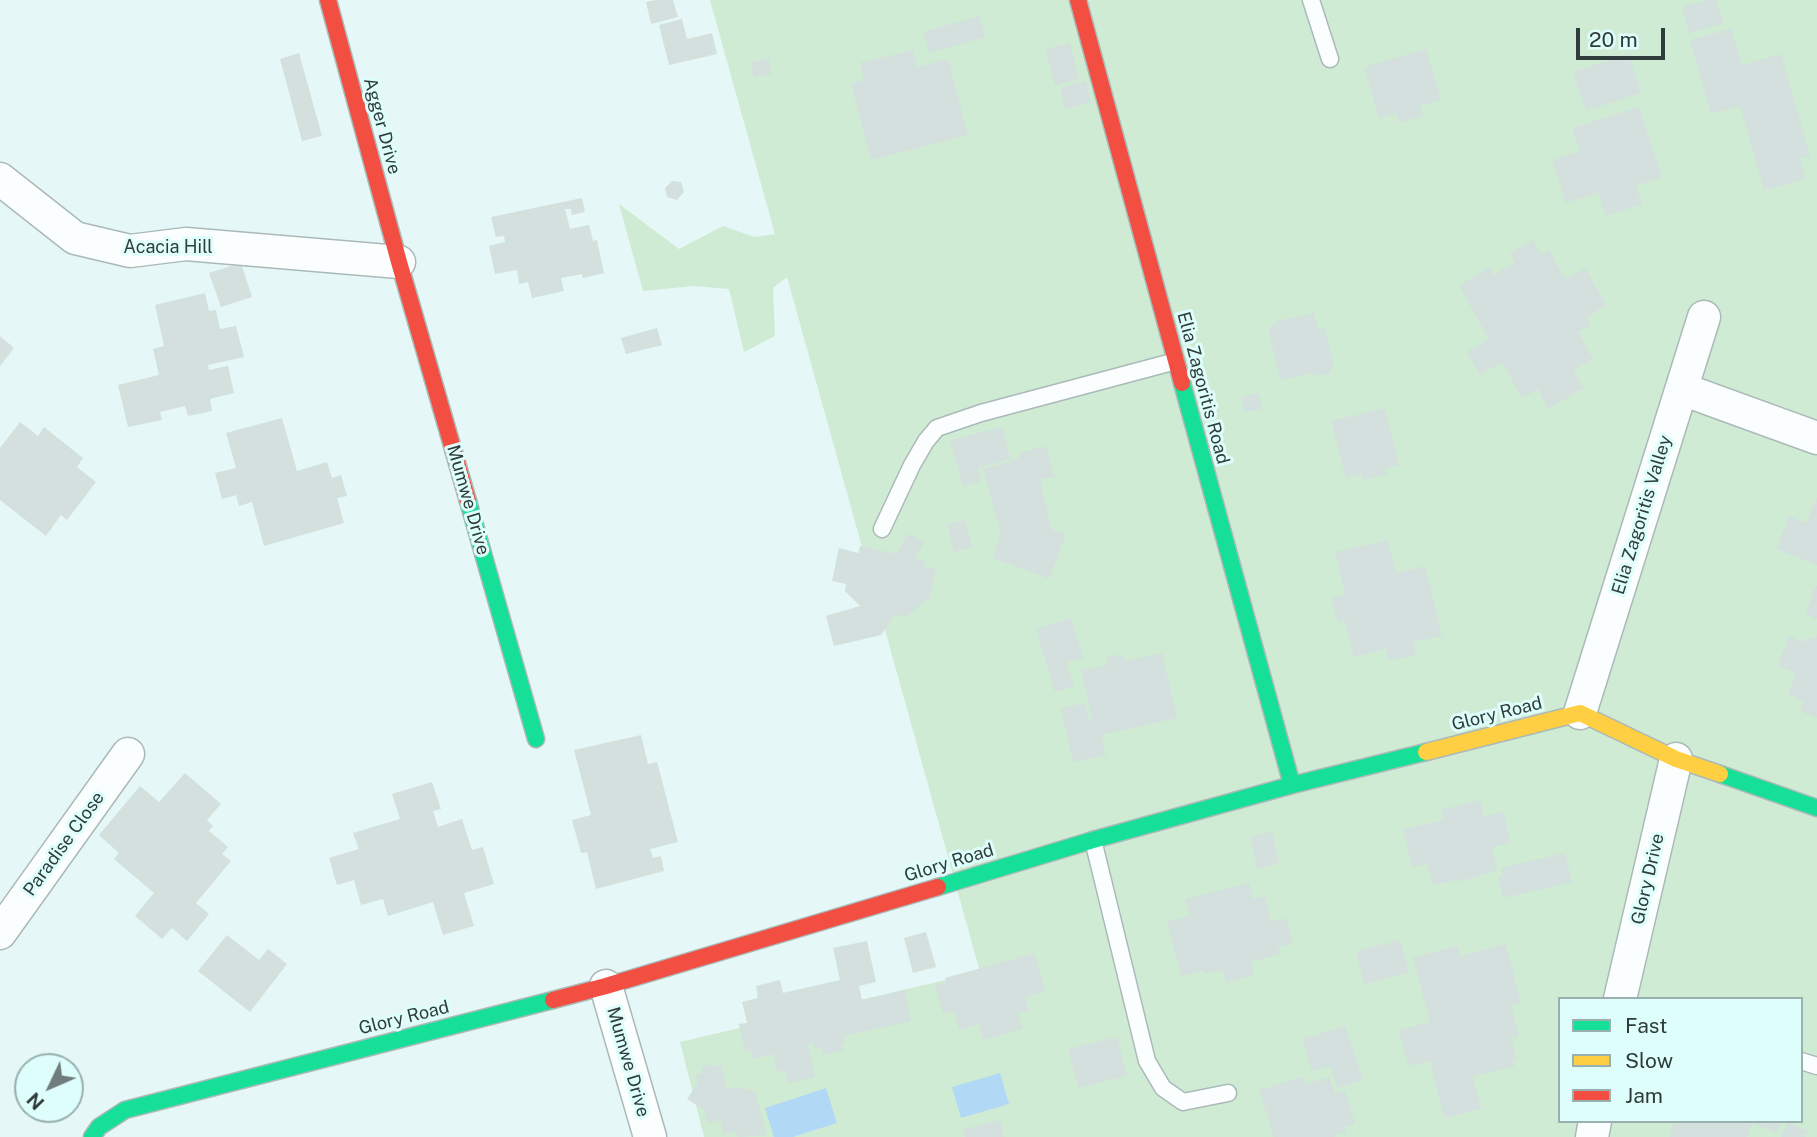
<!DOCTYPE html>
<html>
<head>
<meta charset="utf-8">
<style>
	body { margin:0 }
	#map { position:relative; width:1817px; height:1137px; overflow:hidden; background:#e5f7f6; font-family:"Public Sans",sans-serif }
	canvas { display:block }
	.legend { position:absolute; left:1558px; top:997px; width:245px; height:126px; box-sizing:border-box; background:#defefc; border:2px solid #98b0af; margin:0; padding:9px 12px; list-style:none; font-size:21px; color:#303c3b }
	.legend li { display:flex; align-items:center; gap:14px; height:35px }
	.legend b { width:35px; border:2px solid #98b0af }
	.north { position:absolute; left:14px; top:1053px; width:70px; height:70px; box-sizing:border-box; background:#defefc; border:2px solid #98b0af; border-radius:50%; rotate:226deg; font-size:19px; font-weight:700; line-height:28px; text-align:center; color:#303c3b }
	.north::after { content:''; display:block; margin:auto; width:24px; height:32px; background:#6f7d7c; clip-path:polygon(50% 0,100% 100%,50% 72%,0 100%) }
	.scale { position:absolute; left:1576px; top:28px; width:89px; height:32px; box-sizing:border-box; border:4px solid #303c3b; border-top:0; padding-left:9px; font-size:21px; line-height:24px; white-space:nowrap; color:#303c3b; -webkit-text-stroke:5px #defefc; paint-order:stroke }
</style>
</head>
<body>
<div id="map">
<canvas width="1817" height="1137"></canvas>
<ul class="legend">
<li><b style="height:9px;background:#16e098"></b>Fast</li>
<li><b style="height:9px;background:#ffcf43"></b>Slow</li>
<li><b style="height:9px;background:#f24e42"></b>Jam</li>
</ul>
<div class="north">N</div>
<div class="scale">20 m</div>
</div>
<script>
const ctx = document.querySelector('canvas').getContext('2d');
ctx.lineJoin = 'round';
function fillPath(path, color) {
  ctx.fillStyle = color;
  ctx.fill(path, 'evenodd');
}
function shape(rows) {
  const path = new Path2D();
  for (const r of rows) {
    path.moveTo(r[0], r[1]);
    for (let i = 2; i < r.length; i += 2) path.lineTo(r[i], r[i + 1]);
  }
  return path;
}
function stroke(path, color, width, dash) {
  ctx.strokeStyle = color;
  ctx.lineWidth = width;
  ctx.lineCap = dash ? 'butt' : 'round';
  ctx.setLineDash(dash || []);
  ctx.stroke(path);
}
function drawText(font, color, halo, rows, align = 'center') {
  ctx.font = font + ' "Public Sans",sans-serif';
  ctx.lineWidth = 6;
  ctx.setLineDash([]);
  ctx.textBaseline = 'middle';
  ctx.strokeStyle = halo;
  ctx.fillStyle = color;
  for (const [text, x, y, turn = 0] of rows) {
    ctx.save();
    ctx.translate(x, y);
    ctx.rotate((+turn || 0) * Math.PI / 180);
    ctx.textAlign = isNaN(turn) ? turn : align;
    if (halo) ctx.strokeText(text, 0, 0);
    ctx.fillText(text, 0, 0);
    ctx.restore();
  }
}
fillPath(shape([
	[710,0,1817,0,1817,1137,704,1137,680,1042,980,972,787,277,773,288,775,336,744,352,729,289,694,286,643,291,619,204,679,249,723,226,754,237,775,234],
	[1560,999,1801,999,1801,1121,1560,1121]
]), '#d0ebd4');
fillPath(shape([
	[1000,1073,1009,1104,961,1118,952,1087],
	[826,1088,837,1123,793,1137,774,1137,765,1108]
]), '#b1d9f5');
fillPath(shape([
	[656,0,673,0,678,17,651,24,646,2],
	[1707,0,1716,0,1724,23,1689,33,1682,7],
	[979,16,985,37,929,53,923,32],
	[682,19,687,39,712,33,717,54,669,65,659,25],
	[1731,29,1742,65,1781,54,1810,156,1800,159,1806,179,1764,190,1740,106,1711,114,1690,40],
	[1070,43,1079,79,1055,85,1045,49],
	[1426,49,1441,100,1420,106,1423,116,1399,123,1396,113,1379,118,1364,67],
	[913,50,917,67,948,59,968,135,871,160,851,83,864,80,860,63],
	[299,53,322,136,302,141,280,59],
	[1628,54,1641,93,1586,111,1573,72],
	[769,59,771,74,754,77,751,62],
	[1086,81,1091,102,1065,109,1060,88],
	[1639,107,1662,177,1636,186,1642,204,1606,216,1598,193,1566,203,1552,160,1580,151,1572,128],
	[672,181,681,182,684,192,677,200,667,197,665,188],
	[582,198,585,212,572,215,571,209,565,209,570,229,589,225,593,241,597,240,604,273,583,278,582,274,561,278,564,291,532,298,528,282,519,284,517,270,495,274,489,246,505,242,504,236,496,237,491,217],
	[1533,240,1541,254,1549,250,1565,279,1585,268,1606,305,1587,317,1591,325,1578,332,1593,359,1573,370,1584,388,1548,409,1538,389,1522,398,1502,362,1480,375,1467,352,1489,339,1459,285,1490,267,1494,275,1515,263,1510,253],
	[241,263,252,297,221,307,209,273],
	[205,293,209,311,216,310,220,329,236,326,244,357,208,365,209,370,228,366,234,393,210,399,212,411,188,416,185,406,160,412,162,420,128,427,118,385,159,375,153,349,164,346,155,305],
	[1314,313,1318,329,1325,328,1334,368,1330,369,1331,373,1315,376,1314,373,1280,380,1268,327,1276,325,1276,321],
	[657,328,662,345,626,354,621,338],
	[0,336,14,348,0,366],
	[1259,393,1262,409,1245,412,1241,397],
	[1385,408,1399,465,1385,468,1387,474,1363,480,1361,474,1346,478,1331,421],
	[282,418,297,471,327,462,332,478,341,475,347,496,337,498,344,523,264,546,252,502,239,506,236,495,222,499,215,473,236,468,226,433],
	[20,422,38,436,44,427,83,458,77,467,96,482,67,520,61,515,46,536,0,500,0,448],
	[1002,427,1010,459,978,468,981,481,963,486,950,440],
	[1046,446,1054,477,1040,479,1051,529,1066,534,1049,579,993,558,1001,534,983,469,1018,459,1019,453],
	[1817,497,1817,565,1776,549,1789,516,1806,523],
	[965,520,972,547,954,552,947,524],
	[908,534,925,541,915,558,924,560,923,566,936,569,929,601,926,600,906,617,895,614,881,635,834,646,826,616,860,606,845,591,846,584,832,581,839,548,858,553,860,546,897,554],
	[1387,540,1396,573,1425,566,1442,636,1413,642,1416,655,1389,661,1386,649,1354,657,1345,621,1338,623,1331,598,1345,594,1335,552],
	[1817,584,1817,619,1805,614],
	[1071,618,1083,658,1066,663,1074,687,1055,692,1036,629],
	[1817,634,1817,718,1800,711,1804,701,1788,694,1796,673,1778,666,1789,636,1805,642,1807,637,1814,640],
	[1162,653,1177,718,1101,735,1106,755,1073,762,1061,708,1085,703,1088,719,1092,718,1081,670,1108,665,1106,657,1122,654,1124,661],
	[641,735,648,764,657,762,678,842,650,849,653,858,661,856,664,871,596,889,587,852,581,853,572,820,591,815,574,750],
	[185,773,221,804,207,820,213,826,209,831,228,847,222,854,231,861,196,903,209,914,187,941,172,928,162,939,135,916,154,893,114,859,119,853,99,835,140,786,159,802],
	[432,782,441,809,433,811,438,827,462,819,472,850,483,847,494,884,464,893,474,926,443,935,433,902,388,916,383,899,361,905,354,880,337,885,329,858,359,849,353,833,400,819,392,794],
	[1480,800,1484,817,1503,812,1511,843,1492,847,1497,870,1458,882,1457,880,1433,885,1427,864,1412,867,1403,829,1443,820,1441,810],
	[1272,832,1279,864,1257,869,1251,836],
	[1565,853,1572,882,1503,898,1498,877,1503,876,1501,868],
	[1249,883,1253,899,1265,896,1271,922,1286,918,1293,943,1278,947,1280,954,1250,962,1254,975,1226,983,1223,970,1206,974,1205,970,1181,976,1167,922,1190,916,1185,899],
	[926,932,936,967,913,973,904,938],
	[227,935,259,960,268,949,287,964,250,1012,198,971],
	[1400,940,1409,973,1364,984,1356,951],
	[867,941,876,982,859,986,862,1000,905,990,911,1021,844,1036,846,1042,842,1043,843,1050,823,1055,822,1047,814,1049,813,1043,808,1044,815,1077,788,1083,785,1070,777,1072,773,1054,752,1059,751,1050,745,1051,739,1024,747,1023,742,1002,758,998,756,986,780,980,783,993,840,980,833,948],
	[1506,944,1521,1003,1511,1005,1519,1036,1511,1038,1517,1059,1513,1060,1514,1067,1473,1076,1481,1109,1444,1118,1430,1061,1408,1066,1399,1030,1430,1022,1413,957,1458,946,1460,956],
	[1035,953,1045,991,1025,997,1029,1010,1018,1014,1022,1029,983,1040,979,1024,959,1030,954,1011,943,1014,935,986,946,983,945,978],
	[1345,1026,1363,1080,1337,1088,1330,1066,1312,1071,1302,1039],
	[1117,1037,1127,1076,1078,1088,1068,1049],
	[712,1064,715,1067,721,1065,727,1089,740,1087,755,1092,767,1135,738,1137,736,1131,724,1134,720,1120,708,1123,704,1110,687,1099,698,1083,696,1074,702,1073,701,1067],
	[1303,1077,1306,1084,1329,1077,1335,1094,1345,1091,1355,1124,1345,1127,1346,1132,1335,1135,1335,1137,1274,1137,1259,1090],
	[1000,1120,1004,1137,965,1137,963,1129],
	[1674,1121,1782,1121,1777,1133,1752,1123,1747,1137,1669,1137],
	[1788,1122,1808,1131,1805,1137,1781,1137]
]), '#d3e0dd');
const lane = shape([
	[1311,0,1330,59],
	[882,529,912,465,926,441,937,428,981,413,1176,361],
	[1093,840,1147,1061,1163,1088,1183,1102,1228,1093],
	[1801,1061,1817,1066]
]);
const street = shape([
	[0,179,75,238,130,251,186,244,399,262],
	[1682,389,1817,438],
	[1580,713,1704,317],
	[0,933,128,754],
	[606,986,650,1137],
	[1620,999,1676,759],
	[1592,1137,1595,1121]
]);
const fast = shape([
	[1182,383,1292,785],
	[468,501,536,739],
	[1720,774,1817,808],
	[938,887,1093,840,1292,785,1426,752],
	[92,1137,99,1127,125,1110,553,1000]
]);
const slow = shape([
	[1426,752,1580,713,1676,759,1720,774]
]);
const jam = shape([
	[328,0,399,262,468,501],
	[1078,0,1182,383],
	[553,1000,606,986,938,887]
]);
stroke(lane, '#abb9b8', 19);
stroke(street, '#abb9b8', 35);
stroke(fast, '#abb9b8', 19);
stroke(slow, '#abb9b8', 19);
stroke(jam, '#abb9b8', 19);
stroke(lane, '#fbfefe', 16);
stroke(street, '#fbfefe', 32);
stroke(fast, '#16e098', 16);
stroke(slow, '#ffcf43', 16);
stroke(jam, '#f24e42', 16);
drawText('18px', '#303c3b', '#defefc', [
	["Agger Drive",382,126,75],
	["Acacia Hill",168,247],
	["Elia Zagoritis Road",1203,388,75],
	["Mumwe Drive",468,500,74],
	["Elia Zagoritis Valley",1642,515,-73],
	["Glory Road",1497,714,-14],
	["Paradise Close",64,844,-54],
	["Glory Road",949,863,-17],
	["Glory Drive",1648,879,-77],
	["Glory Road",404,1018,-14],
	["Mumwe Drive",628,1062,74]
]);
</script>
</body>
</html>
